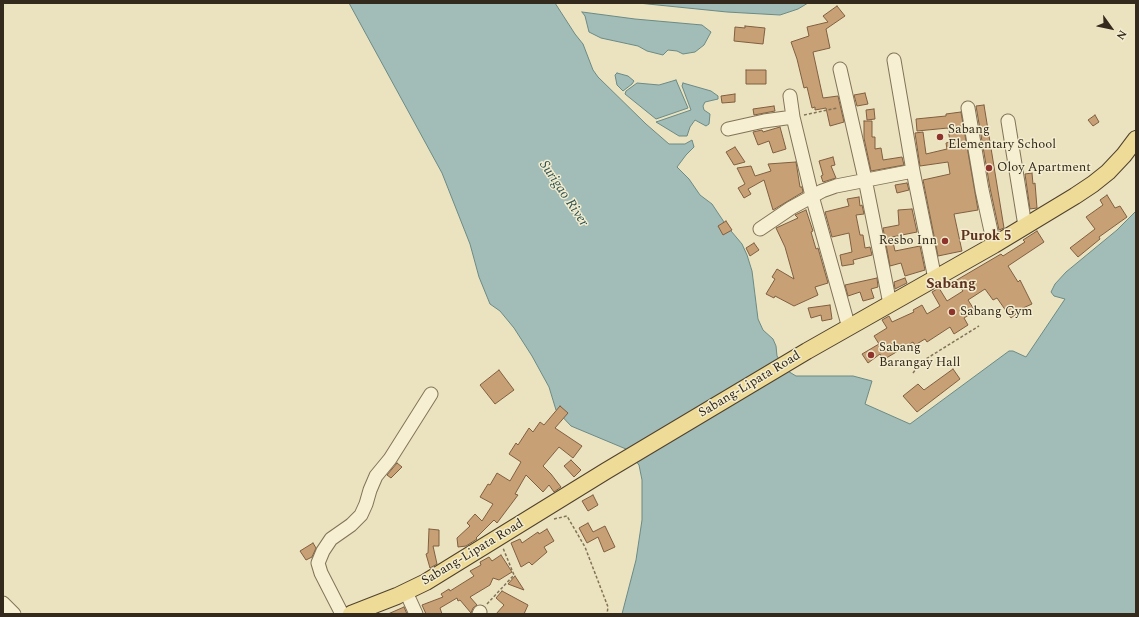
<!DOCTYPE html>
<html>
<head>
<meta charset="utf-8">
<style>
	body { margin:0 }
	#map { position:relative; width:1139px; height:617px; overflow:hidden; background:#ebe2bf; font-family:Spectral,serif }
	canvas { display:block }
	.frame { position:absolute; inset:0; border:4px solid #33291c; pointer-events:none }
	.north { position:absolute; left:1091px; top:8px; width:40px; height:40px; -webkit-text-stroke:3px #f3ecce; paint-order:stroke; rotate:123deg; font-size:11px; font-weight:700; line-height:16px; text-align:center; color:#33291c }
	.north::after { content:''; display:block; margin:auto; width:14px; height:18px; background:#33291c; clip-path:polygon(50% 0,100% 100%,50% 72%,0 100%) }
</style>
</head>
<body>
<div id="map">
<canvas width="1139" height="617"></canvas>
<div class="frame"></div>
<div class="north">N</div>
</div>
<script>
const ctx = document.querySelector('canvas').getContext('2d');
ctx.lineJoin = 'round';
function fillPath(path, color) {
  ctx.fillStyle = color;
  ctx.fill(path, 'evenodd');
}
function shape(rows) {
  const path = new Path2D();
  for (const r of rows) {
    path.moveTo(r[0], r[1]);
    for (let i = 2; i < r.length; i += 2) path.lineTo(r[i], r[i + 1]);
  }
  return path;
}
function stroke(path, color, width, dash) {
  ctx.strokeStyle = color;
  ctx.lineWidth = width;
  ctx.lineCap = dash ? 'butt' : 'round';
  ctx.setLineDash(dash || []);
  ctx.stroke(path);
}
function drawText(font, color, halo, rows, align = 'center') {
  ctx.font = font + ' Spectral,serif';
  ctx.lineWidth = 3;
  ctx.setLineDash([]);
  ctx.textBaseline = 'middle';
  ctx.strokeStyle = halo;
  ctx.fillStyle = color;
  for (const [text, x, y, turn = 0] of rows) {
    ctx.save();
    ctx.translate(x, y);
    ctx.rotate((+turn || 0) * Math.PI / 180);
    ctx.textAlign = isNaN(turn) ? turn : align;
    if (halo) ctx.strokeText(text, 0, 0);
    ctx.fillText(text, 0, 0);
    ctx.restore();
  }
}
const water = shape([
	[349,3,555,3,575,34,583,44,593,70,598,77,646,124,669,144,685,144,692,140,694,147,686,155,677,167,689,179,700,195,712,204,726,225,742,244,747,255,752,271,758,319,763,330,773,339,776,346,777,356,786,370,796,376,853,376,872,381,865,404,910,424,1009,351,1013,351,1026,357,1065,299,1054,296,1051,292,1055,284,1066,272,1117,230,1136,211,1136,614,622,614,636,560,642,520,642,480,639,465,626,449,571,426,556,410,549,387,532,356,514,328,500,311,490,304,479,277,470,244,442,173,349,3],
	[638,3,808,3,798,9,780,15,727,12,638,3],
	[582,12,635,19,702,25,711,32,704,45,695,52,683,54,677,51,668,50,663,55,647,51,638,46,601,38,589,32,585,16,582,12],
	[617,73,628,76,634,81,632,84,623,91,617,85,615,75,617,73],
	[676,80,688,108,656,119,625,94,626,91,637,83,659,85,676,80],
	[683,83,711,91,718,96,718,99,705,102,703,106,704,110,710,114,709,124,706,126,695,120,690,127,687,136,679,136,656,122,691,110,682,86,683,83]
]);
fillPath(water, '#a2bdb7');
stroke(water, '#6a8a85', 1);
const building = shape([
	[837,6,845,16,826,29,830,48,813,52,823,98,838,96,844,122,830,126,826,108,815,110,815,107,812,108,807,87,804,88,797,59,791,42,809,36,807,27,828,22,823,16,837,6],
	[745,26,765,28,763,44,734,41,735,27,745,28,745,26],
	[746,70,766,70,766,84,746,84,746,70],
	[865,93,868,104,857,106,854,95,865,93],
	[735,94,735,102,722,103,721,96,735,94],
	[984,105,1004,228,999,230,990,188,976,106,984,105],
	[774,106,775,111,754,115,753,109,774,106],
	[874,109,875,119,867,120,866,110,874,109],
	[961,112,978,210,954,214,962,251,938,256,923,180,950,174,948,162,920,166,915,133,923,132,926,154,947,149,946,143,950,142,948,128,917,131,916,119,946,116,946,114,961,112],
	[1095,115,1099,122,1093,126,1088,120,1095,115],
	[864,121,872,121,872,137,875,137,875,149,881,148,883,160,902,157,904,165,871,171,864,138,864,121],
	[780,127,786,149,773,153,769,141,758,145,753,132,762,130,763,132,780,127],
	[735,147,745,162,734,165,726,152,735,147],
	[833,157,835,165,831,166,836,178,823,182,821,176,823,175,819,161,833,157],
	[796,162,800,187,802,187,803,192,773,210,764,180,748,189,751,194,744,198,738,188,745,184,737,168,751,166,755,176,771,171,768,164,796,162],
	[1032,173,1033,184,1035,183,1037,208,1030,209,1025,174,1032,173],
	[907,183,909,190,897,193,895,185,907,183],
	[1107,195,1115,208,1120,206,1127,217,1099,237,1100,239,1078,257,1070,248,1095,229,1086,217,1103,205,1100,200,1107,195],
	[859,197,860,206,862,205,864,214,856,215,860,235,863,235,865,248,870,247,872,255,853,260,854,264,842,266,840,255,852,252,849,233,832,237,825,212,849,206,847,199,859,197],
	[912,209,917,232,892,237,895,251,920,246,925,270,905,276,901,263,890,266,883,228,899,225,898,210,912,209],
	[806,210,813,231,811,232,816,249,818,248,828,283,815,287,818,295,794,306,775,296,774,298,766,294,775,279,772,277,777,269,794,279,785,247,776,228,798,218,795,215,806,210],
	[726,221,732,230,723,235,718,226,726,221],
	[1037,231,1044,242,1008,266,1018,282,1020,280,1032,304,1023,308,1011,318,997,298,993,300,985,289,968,300,975,311,964,318,968,325,954,334,950,327,927,342,925,339,915,345,913,342,883,360,880,354,868,363,862,354,879,344,874,336,887,328,882,320,889,316,892,322,914,312,913,310,922,305,927,314,940,306,932,292,939,288,947,301,963,291,955,281,1001,254,1003,256,1025,242,1023,240,1037,231],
	[754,243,759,250,750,256,746,248,754,243],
	[877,278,878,287,871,289,874,298,863,301,860,292,848,296,845,285,877,278],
	[905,278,907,283,895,289,894,282,905,278],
	[830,305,832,319,822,321,821,315,811,318,808,308,830,305],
	[953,369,960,379,917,412,903,396,918,384,924,390,953,369],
	[499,370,514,390,495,404,480,385,499,370],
	[560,406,568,413,555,428,582,446,573,458,559,447,543,466,551,474,561,487,554,492,549,485,543,492,526,475,515,494,518,495,497,523,494,520,476,538,477,539,466,546,458,547,457,538,470,526,467,523,475,514,482,521,493,504,480,497,488,484,490,485,497,473,510,481,521,462,509,454,516,443,518,445,529,428,533,432,540,422,544,425,560,406],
	[571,460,581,470,574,477,564,466,571,460],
	[397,463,402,467,391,478,387,475,397,463],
	[593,495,598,505,588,511,582,501,593,495],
	[588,523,593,532,605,526,615,547,604,552,598,537,587,543,579,528,588,523],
	[429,529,439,530,439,546,433,546,437,564,430,568,426,554,428,553,429,529],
	[547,529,554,541,544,547,547,552,532,565,529,562,521,567,511,543,520,539,522,543,538,532,539,534,547,529],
	[313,543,316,548,312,557,306,560,300,551,313,543],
	[501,555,512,572,499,580,493,578,490,585,470,597,477,605,473,608,471,613,460,600,458,601,457,598,440,608,442,614,426,614,422,605,443,597,441,594,449,589,450,591,474,576,470,571,481,565,480,562,489,557,492,561,501,555],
	[515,576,524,590,508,584,515,576],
	[502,591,528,605,524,614,496,614,504,605,496,598,502,591],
	[404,607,407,614,388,614,404,607]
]);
fillPath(building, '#c7a076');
stroke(building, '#805f40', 1);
const minor = shape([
	[894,60,913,171,935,279],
	[840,69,865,179,890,304],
	[790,96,793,117,812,196,849,328],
	[968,108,982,190,994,245],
	[1008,121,1025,226],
	[728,129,764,121,793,117],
	[760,229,791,208,822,191,836,186,913,171],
	[406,592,416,614],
	[3,603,14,614],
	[342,614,321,573,318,563,323,551,331,539,351,525,361,515,366,504,370,490,376,476,390,459,431,394],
	[479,614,480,612]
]);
const major = shape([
	[351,614,397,596,426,582,606,471,807,351,994,245,1075,196,1093,184,1108,172,1124,155,1136,139]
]);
stroke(minor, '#827358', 15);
stroke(major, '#50412d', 18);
stroke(shape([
	[804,115,837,108],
	[913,373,921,362,979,326],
	[554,519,567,516,585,547,608,607,607,614],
	[487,604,514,575,503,548]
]), '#827358', 1.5, [3, 2]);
stroke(minor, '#f6efd1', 13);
stroke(major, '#eddb97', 16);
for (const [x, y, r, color] of [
	[940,137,4,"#8e342c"],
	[989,168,4,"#8e342c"],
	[945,241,4,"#8e342c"],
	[952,312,4,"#8e342c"],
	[871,355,4,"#8e342c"]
]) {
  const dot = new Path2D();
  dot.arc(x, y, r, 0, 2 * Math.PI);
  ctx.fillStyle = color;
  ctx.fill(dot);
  stroke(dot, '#f3ecce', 1.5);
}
drawText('13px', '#33291c', '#f3ecce', [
	["Sabang",948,130],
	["Elementary School",948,145],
	["Oloy Apartment",997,168],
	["Resbo Inn",937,241,"right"],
	["Sabang Gym",960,312],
	["Sabang",879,348],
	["Barangay Hall",879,363]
], 'left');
drawText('13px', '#33291c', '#f3ecce', [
	["Sabang-Lipata Road",750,385,-31],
	["Sabang-Lipata Road",473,553,-31]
]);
drawText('italic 14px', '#2c5152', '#f3ecce', [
	["Surigao River",563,194,56]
]);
drawText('bold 14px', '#5d311e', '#f3ecce', [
	["Purok 5",986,237]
]);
drawText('bold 15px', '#5d311e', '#f3ecce', [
	["Sabang",951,285]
]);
</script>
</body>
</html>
